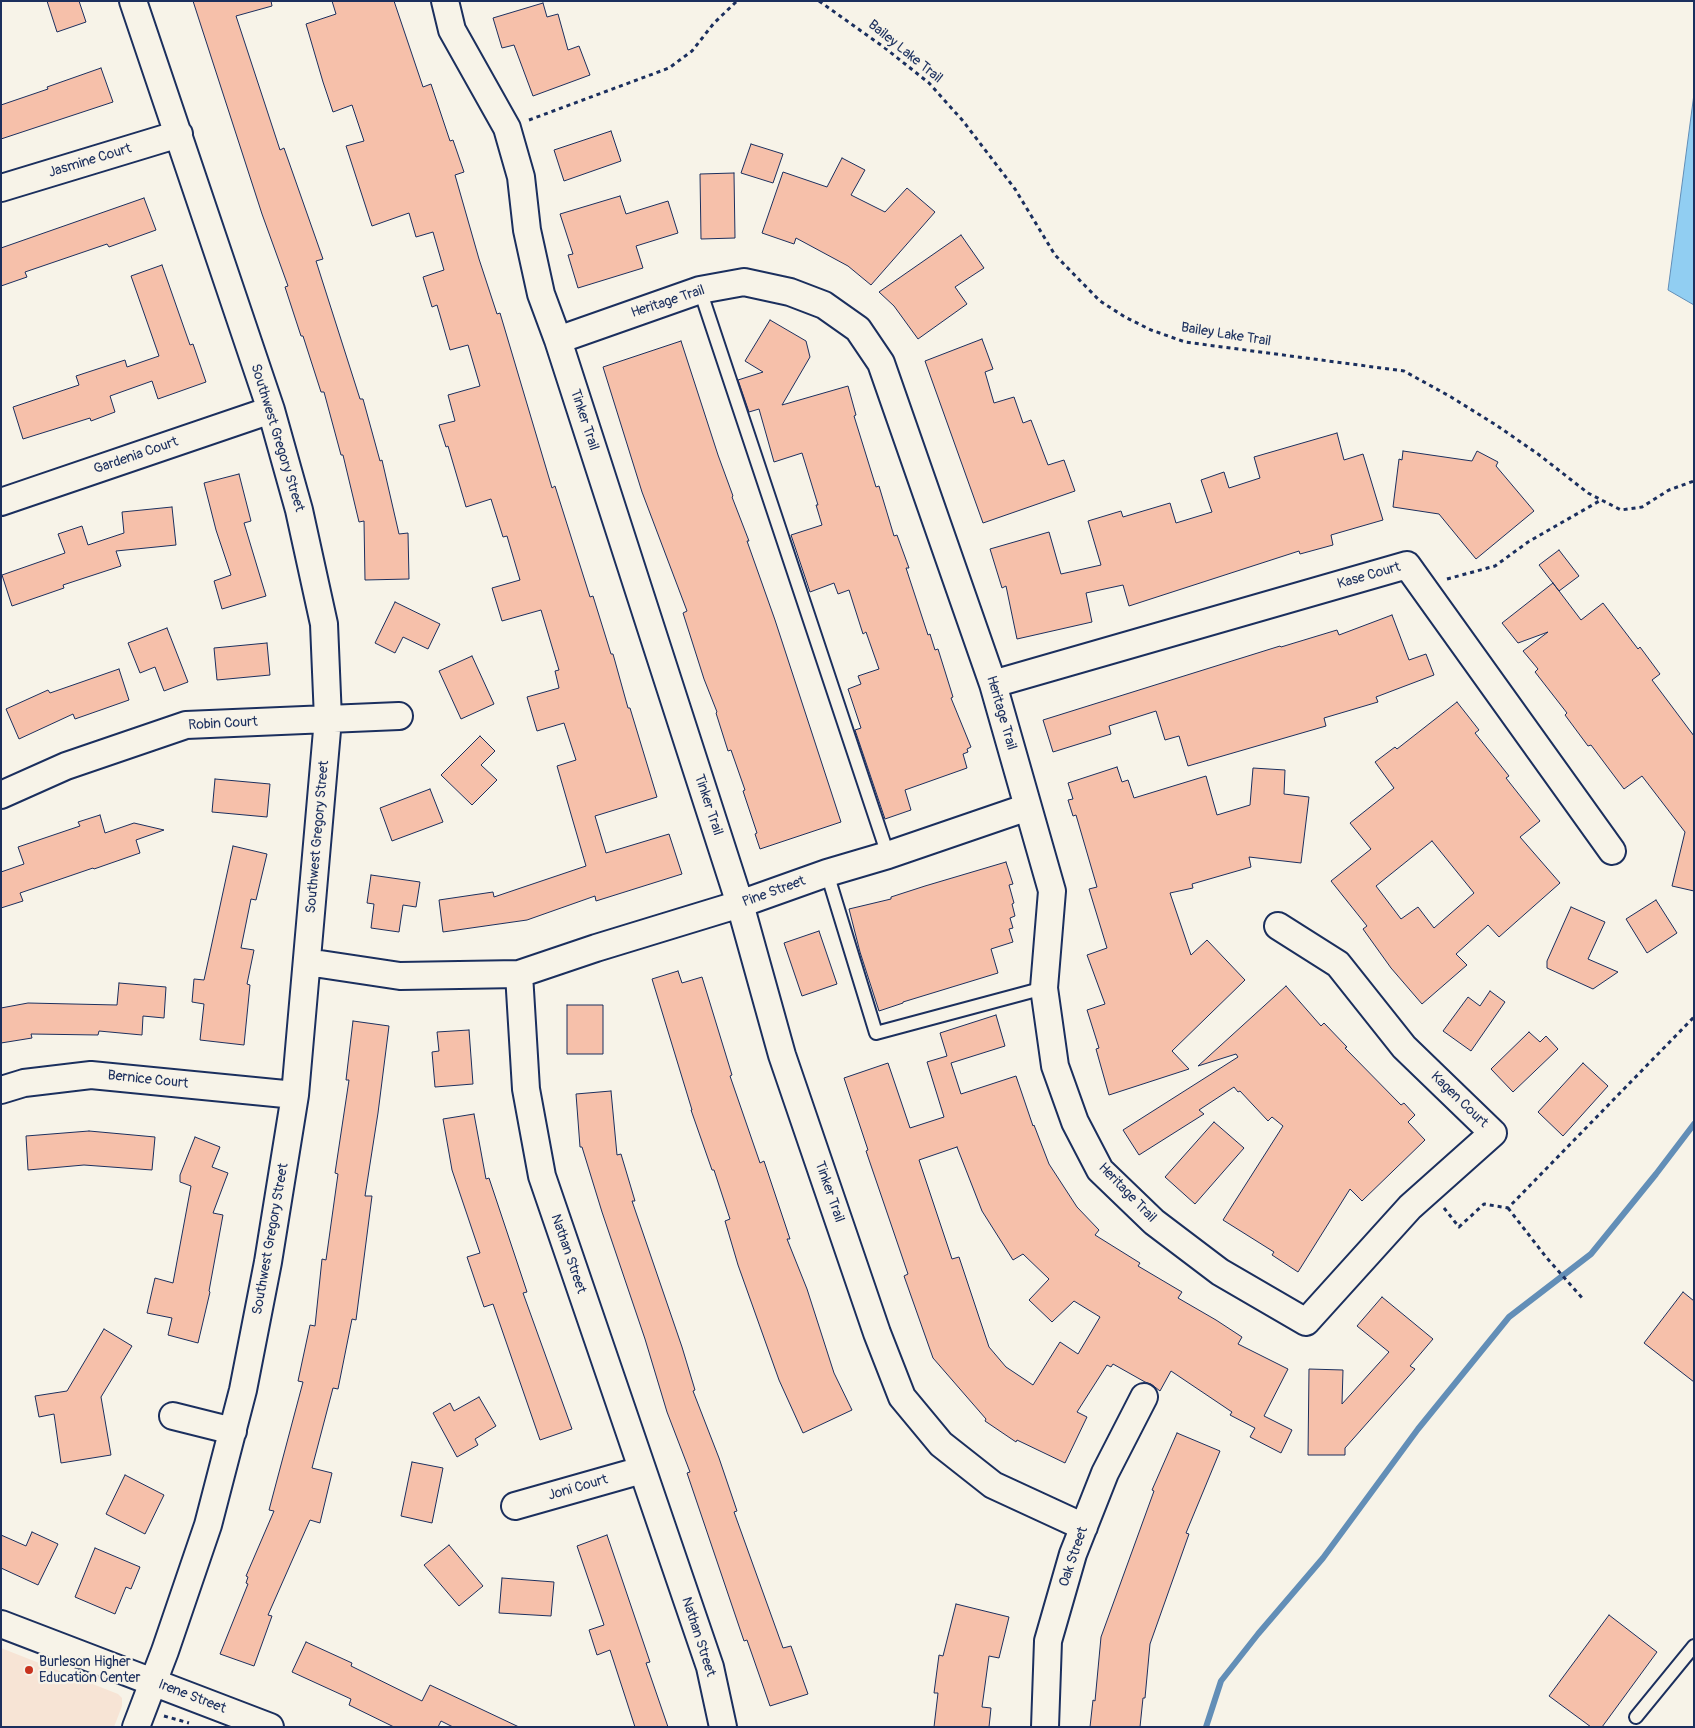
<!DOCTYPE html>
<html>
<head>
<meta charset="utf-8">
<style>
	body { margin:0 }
	#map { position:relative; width:1695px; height:1728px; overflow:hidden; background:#f7f3e8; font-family:Pangolin,sans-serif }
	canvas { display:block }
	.frame { position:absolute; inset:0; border:2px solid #1b2f5e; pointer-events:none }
</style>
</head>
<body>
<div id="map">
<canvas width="1695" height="1728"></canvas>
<div class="frame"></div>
</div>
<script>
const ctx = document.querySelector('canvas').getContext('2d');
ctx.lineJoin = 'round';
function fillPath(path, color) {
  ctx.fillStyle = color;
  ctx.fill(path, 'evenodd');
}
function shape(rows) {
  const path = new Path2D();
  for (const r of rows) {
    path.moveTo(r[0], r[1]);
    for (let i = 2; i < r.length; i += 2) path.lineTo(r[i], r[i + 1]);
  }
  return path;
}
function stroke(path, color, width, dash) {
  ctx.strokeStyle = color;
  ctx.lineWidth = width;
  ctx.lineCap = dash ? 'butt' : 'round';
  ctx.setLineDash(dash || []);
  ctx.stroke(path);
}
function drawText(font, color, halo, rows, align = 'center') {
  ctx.font = font + ' Pangolin,sans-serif';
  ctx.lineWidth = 4.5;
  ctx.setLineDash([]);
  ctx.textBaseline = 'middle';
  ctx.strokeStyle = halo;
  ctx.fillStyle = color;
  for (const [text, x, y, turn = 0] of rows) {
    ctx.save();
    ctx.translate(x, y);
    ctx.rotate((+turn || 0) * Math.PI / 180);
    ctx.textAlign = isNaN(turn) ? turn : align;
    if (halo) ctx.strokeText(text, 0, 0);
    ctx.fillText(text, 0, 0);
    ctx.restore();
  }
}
fillPath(shape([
	[1,1648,118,1694,122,1698,122,1706,114,1727,1,1727]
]), '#f7e4d5');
const water = shape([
	[1694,94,1694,305,1668,290,1694,94]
]);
fillPath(water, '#91cef2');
stroke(water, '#628eb7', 1);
stroke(shape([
	[1206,1727,1221,1681,1258,1634,1323,1558,1418,1429,1509,1317,1591,1254,1656,1174,1694,1124]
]), '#628eb7', 6);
const building = shape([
	[47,1,79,1,86,22,57,32,47,1],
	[193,1,271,1,272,6,236,16,280,150,284,148,323,259,316,261,360,399,363,399,380,461,382,460,399,534,408,533,409,579,365,580,364,521,359,522,343,455,341,455,324,392,321,392,303,336,301,336,285,287,288,286,262,214,193,1],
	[332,1,394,1,423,87,431,84,450,141,453,140,464,172,455,175,479,259,497,314,500,313,552,488,555,486,590,597,593,596,611,654,613,654,628,708,630,708,657,797,595,816,606,853,669,834,682,874,596,901,595,896,527,920,443,932,439,900,493,892,494,897,586,866,557,766,576,760,564,723,537,731,527,697,559,688,555,671,559,670,541,610,502,621,492,588,520,580,507,536,503,537,491,499,466,507,448,446,446,447,439,425,455,421,448,395,480,386,468,345,450,350,437,305,432,307,423,277,444,270,433,232,416,237,409,213,372,226,346,146,364,141,352,105,333,112,323,82,306,24,336,14,332,1],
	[543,3,547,17,558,14,568,50,579,46,590,75,533,96,514,45,502,48,493,18,543,3],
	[101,68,113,102,1,139,1,105,48,89,47,87,101,68],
	[611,131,621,161,564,181,554,150,611,131],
	[751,144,783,154,773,183,741,173,751,144],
	[842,158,865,170,851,195,885,212,907,188,935,212,871,285,848,266,796,238,794,244,762,233,783,172,827,187,842,158],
	[734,173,735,238,701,239,700,174,734,173],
	[620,196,626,214,668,201,678,233,636,246,643,268,578,288,568,255,573,254,560,214,620,196],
	[144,198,156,230,109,247,107,244,25,272,27,277,1,286,1,248,144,198],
	[961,235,984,268,955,287,967,304,918,339,894,306,879,292,961,235],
	[162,265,190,345,193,344,206,382,158,399,152,381,110,396,115,412,91,421,90,418,23,439,13,407,79,385,76,376,125,360,127,367,159,356,131,276,162,265],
	[770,320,806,341,810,357,782,405,848,386,856,415,854,416,876,487,879,486,894,536,897,535,909,568,906,568,928,635,930,634,935,650,938,649,953,697,951,698,971,747,967,749,968,752,963,754,967,768,905,790,911,810,885,819,855,730,861,728,848,689,861,684,858,676,879,669,866,632,863,634,849,590,838,594,834,583,810,592,791,535,822,525,816,505,818,505,802,453,774,462,759,409,749,412,738,380,763,372,745,361,770,320],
	[982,339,993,369,985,372,994,403,1014,397,1023,423,1031,420,1048,465,1064,460,1075,491,983,523,925,361,982,339],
	[681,341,718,455,733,496,732,497,749,541,747,541,775,620,841,822,760,849,755,834,757,833,743,791,745,790,731,750,728,751,716,713,717,712,704,679,683,613,687,611,642,492,603,367,681,341],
	[1337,433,1344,460,1363,454,1383,520,1331,535,1333,545,1300,554,1299,551,1129,606,1123,585,1086,593,1092,622,1017,639,1006,586,1002,588,990,549,1049,532,1061,574,1101,565,1088,521,1121,511,1123,517,1170,503,1176,523,1212,512,1201,480,1224,472,1229,488,1260,478,1254,457,1337,433],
	[1403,451,1472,461,1477,451,1498,462,1496,466,1534,511,1476,559,1439,514,1393,507,1399,459,1402,460,1403,451],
	[239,474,251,521,244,523,266,596,222,609,214,581,231,575,216,530,204,483,239,474],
	[172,507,176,545,116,551,121,566,63,585,64,588,12,606,2,575,65,553,58,534,82,526,88,545,124,533,122,512,172,507],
	[1559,550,1579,576,1559,591,1539,565,1559,550],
	[1553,583,1581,620,1603,603,1638,649,1640,647,1660,674,1652,680,1694,736,1694,891,1672,886,1685,832,1642,776,1624,789,1591,745,1588,746,1565,715,1567,713,1535,672,1538,669,1523,651,1548,632,1518,643,1502,623,1553,583],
	[395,602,440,624,428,649,403,637,395,653,375,643,395,602],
	[1392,615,1409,660,1426,654,1434,675,1376,697,1378,702,1324,718,1326,726,1188,766,1179,736,1165,740,1156,711,1109,726,1111,734,1053,752,1043,720,1280,646,1281,647,1337,630,1339,635,1392,615],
	[167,628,188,682,164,691,155,667,140,673,128,643,167,628],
	[267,643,270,675,217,680,214,648,267,643],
	[472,656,494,704,461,719,439,671,472,656],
	[119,669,129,700,75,719,73,714,19,739,6,709,48,690,50,693,119,669],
	[1457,702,1479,730,1475,733,1509,776,1506,778,1540,821,1520,837,1560,883,1499,937,1488,925,1456,954,1467,965,1422,1004,1391,968,1363,929,1367,926,1331,881,1371,849,1350,823,1394,788,1375,762,1395,747,1397,749,1457,702],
	[1432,841,1474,893,1434,928,1418,907,1401,919,1376,886,1432,841],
	[480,736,495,751,481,765,497,780,472,805,441,775,480,736],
	[1117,767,1122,782,1128,780,1134,798,1206,776,1217,815,1250,805,1253,768,1285,770,1284,794,1309,797,1301,863,1249,857,1251,867,1192,884,1193,888,1170,893,1191,955,1207,940,1245,980,1172,1051,1189,1069,1109,1095,1096,1049,1099,1048,1087,1010,1105,1004,1087,955,1107,948,1089,889,1097,887,1076,815,1073,816,1068,800,1073,799,1068,783,1117,767],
	[215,779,270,784,267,817,212,812,215,779],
	[430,789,443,822,392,841,380,808,430,789],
	[100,815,105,833,134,823,164,830,136,840,140,853,94,869,93,868,20,893,23,901,1,908,1,872,24,864,18,847,80,826,78,822,100,815],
	[233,846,267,854,256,900,251,899,241,948,254,950,247,984,250,985,244,1045,200,1040,204,1004,192,1002,194,979,204,980,233,846],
	[1006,862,1013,884,1009,885,1014,903,1012,904,1015,916,1010,918,1013,928,1009,929,1013,942,991,949,998,973,903,1002,903,1003,879,1011,860,952,849,909,891,899,891,897,925,886,1006,862],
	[371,875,420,882,416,907,403,905,399,932,371,928,374,904,367,903,371,875],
	[1656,900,1677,933,1647,953,1626,919,1656,900],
	[1571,907,1605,922,1588,959,1618,972,1593,989,1547,968,1547,961,1571,907],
	[819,931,837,984,802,996,784,943,819,931],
	[678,971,682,983,702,977,732,1075,730,1076,760,1163,764,1161,790,1239,787,1239,807,1289,834,1373,852,1410,803,1433,779,1380,738,1265,725,1221,730,1219,714,1170,712,1170,691,1110,692,1110,652,979,678,971],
	[119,983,166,987,164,1018,143,1016,142,1035,99,1031,98,1035,31,1034,32,1038,1,1043,1,1008,28,1003,117,1005,119,983],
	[1286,986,1321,1026,1324,1023,1347,1047,1345,1048,1401,1105,1404,1103,1415,1115,1408,1122,1425,1140,1362,1201,1350,1189,1298,1272,1272,1255,1274,1252,1223,1220,1283,1126,1272,1117,1268,1121,1240,1091,1238,1092,1234,1087,1199,1110,1204,1114,1139,1155,1123,1130,1238,1057,1236,1054,1198,1066,1286,986],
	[1490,991,1505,1002,1471,1051,1443,1031,1468,997,1480,1006,1490,991],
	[567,1005,603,1005,603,1054,567,1054,567,1005],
	[996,1015,1005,1046,951,1063,961,1094,1016,1076,1033,1126,1034,1125,1049,1164,1077,1207,1099,1230,1095,1235,1140,1263,1138,1266,1182,1292,1178,1298,1216,1320,1242,1337,1238,1344,1288,1369,1264,1416,1292,1430,1281,1453,1250,1437,1255,1428,1230,1415,1232,1412,1171,1371,1160,1391,1151,1384,1145,1382,1113,1364,1111,1367,1107,1365,1077,1412,1087,1417,1065,1463,1017,1440,1016,1442,985,1421,986,1419,933,1358,904,1276,908,1274,866,1151,868,1150,844,1078,888,1063,910,1128,944,1117,927,1062,947,1056,940,1033,996,1015],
	[957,1147,982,1211,1013,1260,1023,1254,1049,1279,1029,1300,1052,1322,1074,1301,1100,1317,1078,1354,1060,1342,1033,1385,1006,1367,989,1347,959,1257,952,1259,919,1160,957,1147],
	[353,1021,389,1026,378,1113,365,1196,372,1196,356,1320,352,1319,338,1389,333,1388,312,1468,332,1473,320,1523,310,1520,268,1615,272,1616,254,1666,220,1654,248,1584,246,1583,248,1577,246,1576,274,1511,269,1510,303,1382,298,1381,310,1325,315,1326,322,1259,326,1260,338,1174,335,1173,349,1080,346,1080,353,1021],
	[469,1030,473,1084,435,1087,432,1052,439,1051,437,1032,469,1030],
	[1529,1032,1540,1042,1546,1036,1558,1049,1513,1092,1491,1069,1529,1032],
	[1583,1063,1608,1086,1563,1136,1538,1112,1583,1063],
	[611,1091,617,1155,621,1154,635,1201,632,1201,682,1347,695,1390,693,1391,719,1458,737,1511,734,1512,783,1648,791,1646,808,1694,770,1706,747,1640,744,1641,687,1473,690,1472,667,1412,645,1339,602,1212,582,1147,580,1147,576,1094,611,1091],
	[474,1114,486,1179,489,1178,527,1292,523,1293,572,1429,540,1440,493,1304,484,1307,467,1257,480,1253,452,1170,443,1119,474,1114],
	[1214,1122,1244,1148,1195,1204,1165,1177,1214,1122],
	[89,1131,155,1137,152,1170,84,1165,28,1170,26,1136,89,1131],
	[195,1137,220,1147,212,1167,228,1173,213,1213,223,1215,209,1291,210,1292,198,1343,168,1335,172,1318,147,1313,155,1278,173,1283,191,1186,180,1182,180,1175,195,1137],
	[1683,1292,1694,1301,1694,1382,1644,1343,1683,1292],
	[1382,1297,1433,1339,1410,1366,1415,1369,1345,1448,1345,1455,1308,1455,1309,1369,1343,1370,1342,1404,1389,1352,1357,1326,1382,1297],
	[104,1329,132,1346,101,1397,111,1455,61,1463,54,1414,39,1417,35,1396,67,1391,104,1329],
	[479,1397,496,1426,475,1439,478,1445,457,1457,433,1413,450,1403,454,1411,479,1397],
	[1177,1433,1220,1451,1186,1533,1189,1534,1150,1644,1145,1698,1143,1698,1140,1727,1090,1727,1093,1700,1095,1701,1101,1637,1154,1491,1152,1490,1177,1433],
	[412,1462,443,1468,432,1523,401,1516,412,1462],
	[125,1475,164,1495,145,1534,106,1514,125,1475],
	[32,1532,58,1544,38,1585,1,1568,1,1535,26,1546,32,1532],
	[607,1535,650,1662,646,1663,668,1727,635,1727,610,1650,597,1655,589,1630,604,1625,577,1546,607,1535],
	[449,1545,483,1586,459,1606,424,1565,449,1545],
	[95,1548,140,1567,131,1589,126,1587,115,1614,75,1597,95,1548],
	[502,1578,554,1582,551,1616,499,1613,502,1578],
	[956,1604,1009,1617,999,1658,989,1656,982,1707,991,1708,989,1727,934,1727,938,1693,934,1693,939,1655,943,1656,956,1604],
	[1609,1615,1657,1652,1602,1727,1591,1727,1549,1696,1609,1615],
	[306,1642,352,1663,351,1666,422,1701,430,1685,519,1727,453,1727,441,1721,438,1727,394,1727,349,1705,351,1699,292,1672,306,1642]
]);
fillPath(building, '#f6c0aa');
stroke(building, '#1b2f5e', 1);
const service = shape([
	[700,290,888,855],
	[827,873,876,1033,1044,988],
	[1636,1717,1694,1646]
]);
const minor = shape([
	[133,1,271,410,299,510,324,624,328,719,295,1095,268,1262,243,1390,208,1525,165,1651,136,1727],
	[445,1,452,30,507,128,521,177,527,230,541,294,558,340,740,904,782,1055,877,1333,902,1397,941,1444,993,1485,1084,1527],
	[1,188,179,134],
	[558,340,700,290,744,282,790,292,824,305,858,329,881,363,993,684,1052,891,1044,988,1055,1066,1075,1122,1100,1170,1154,1222,1220,1272,1306,1322,1410,1207,1493,1133,1404,1047,1338,964,1278,926],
	[1,502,271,410],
	[993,684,1407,565,1612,851],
	[1,795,66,766,186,725,399,716],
	[307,962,400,976,519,974,596,948,740,904,827,873,888,855,1028,807],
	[519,974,526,1089,542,1176,710,1667,723,1727],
	[1,1090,24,1083,91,1075,295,1095],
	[173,1416,233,1431],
	[515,1506,642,1470],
	[1,1624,270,1727],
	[1045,1727,1048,1641,1073,1554,1105,1473,1144,1397]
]);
stroke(service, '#1b2f5e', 16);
stroke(minor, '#1b2f5e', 30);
stroke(shape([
	[819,1,885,48,929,83,963,121,1015,189,1055,255,1100,301,1125,317,1151,330,1185,342,1404,371,1451,397,1496,425,1538,454,1588,493,1621,510,1642,507,1669,490,1694,481],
	[529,120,669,68,692,51,714,23,737,1],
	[1447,579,1495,566,1528,542,1601,500],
	[1444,1208,1459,1227,1484,1204,1508,1208,1694,1017],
	[1508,1208,1546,1257,1584,1300],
	[164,1716,189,1723]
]), '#1b2f5e', 3, [4, 4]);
stroke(service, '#f7f3e8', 12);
stroke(minor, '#f7f3e8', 26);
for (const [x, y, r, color] of [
	[29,1670,5,"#c8321e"]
]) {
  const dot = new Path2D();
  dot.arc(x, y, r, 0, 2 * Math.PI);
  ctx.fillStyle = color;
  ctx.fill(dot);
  stroke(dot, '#f7f3e8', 2);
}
drawText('14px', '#1b2f5e', '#f7f3e8', [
	["Bailey Lake Trail",905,52,39],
	["Jasmine Court",90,161,-17],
	["Heritage Trail",668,302,-18],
	["Bailey Lake Trail",1226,335,9],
	["Tinker Trail",584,420,72],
	["Southwest Gregory Street",277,438,73],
	["Gardenia Court",136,456,-19],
	["Kase Court",1369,576,-16],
	["Heritage Trail",1001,713,74],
	["Robin Court",223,724,-3],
	["Tinker Trail",708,805,72],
	["Southwest Gregory Street",318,837,-85],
	["Pine Street",774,892,-20],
	["Bernice Court",148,1080,6],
	["Kagen Court",1459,1100,44],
	["Tinker Trail",829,1192,71],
	["Heritage Trail",1127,1193,46],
	["Southwest Gregory Street",271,1239,-80],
	["Nathan Street",568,1254,71],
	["Joni Court",578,1488,-16],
	["Oak Street",1074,1557,-71],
	["Nathan Street",698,1637,72],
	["Irene Street",192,1697,21]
]);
drawText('14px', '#1b2f5e', '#f7f3e8', [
	["Burleson Higher",39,1662],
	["Education Center",39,1678]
], 'left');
</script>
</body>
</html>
